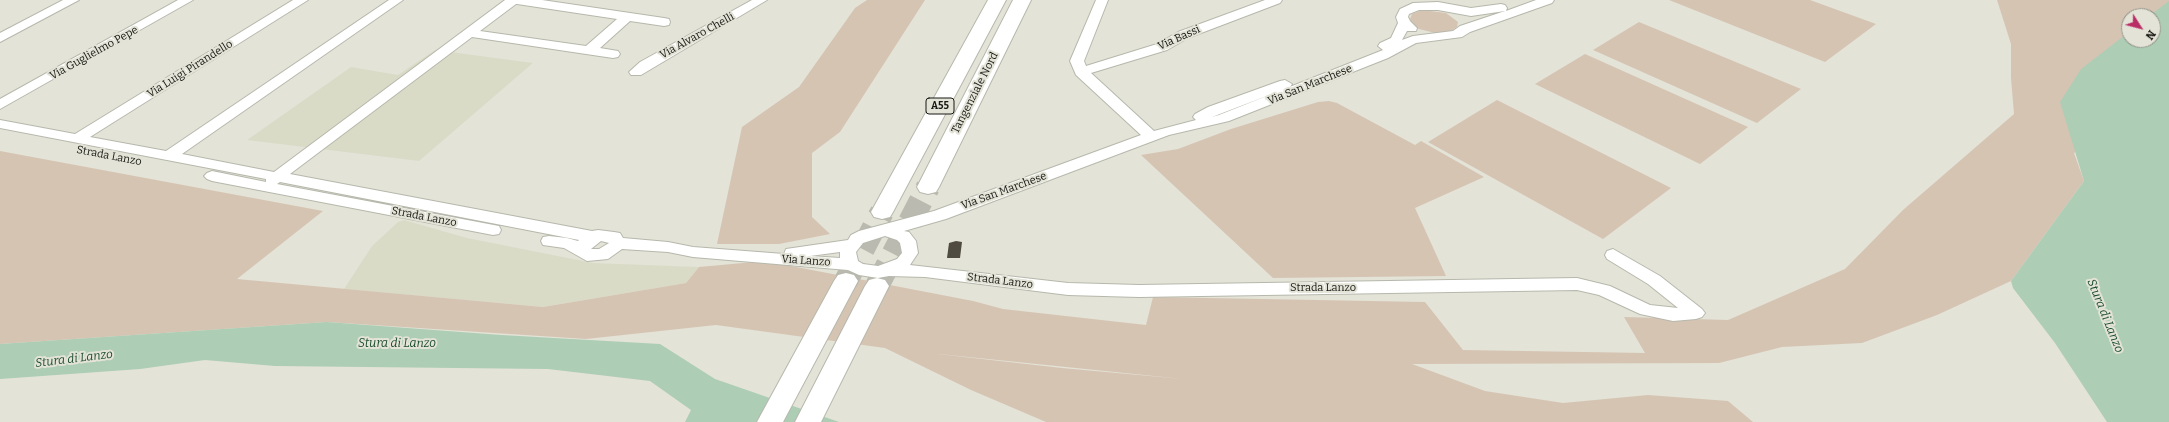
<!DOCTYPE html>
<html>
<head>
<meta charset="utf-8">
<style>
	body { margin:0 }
	#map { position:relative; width:2169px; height:422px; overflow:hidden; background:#e3e3d7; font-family:Bitter,serif }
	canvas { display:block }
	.north { position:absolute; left:2121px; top:8px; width:40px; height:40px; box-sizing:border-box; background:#e3e3d7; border:1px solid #919289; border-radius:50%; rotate:126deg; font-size:11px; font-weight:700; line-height:16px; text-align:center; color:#171813 }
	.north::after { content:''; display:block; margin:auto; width:14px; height:18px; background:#ba2e66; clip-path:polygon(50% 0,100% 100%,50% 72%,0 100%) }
</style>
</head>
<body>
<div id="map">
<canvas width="2169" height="422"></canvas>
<div class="north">N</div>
</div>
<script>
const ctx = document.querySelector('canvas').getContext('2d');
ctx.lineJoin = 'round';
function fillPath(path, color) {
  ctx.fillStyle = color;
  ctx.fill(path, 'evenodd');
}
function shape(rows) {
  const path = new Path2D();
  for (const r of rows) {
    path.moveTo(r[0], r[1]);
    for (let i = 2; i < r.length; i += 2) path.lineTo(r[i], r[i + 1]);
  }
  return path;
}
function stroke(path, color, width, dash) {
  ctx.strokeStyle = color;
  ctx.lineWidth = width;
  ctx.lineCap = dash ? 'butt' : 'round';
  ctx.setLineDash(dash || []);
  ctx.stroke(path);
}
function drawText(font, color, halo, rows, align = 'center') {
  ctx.font = font + ' Bitter,serif';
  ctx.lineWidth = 4;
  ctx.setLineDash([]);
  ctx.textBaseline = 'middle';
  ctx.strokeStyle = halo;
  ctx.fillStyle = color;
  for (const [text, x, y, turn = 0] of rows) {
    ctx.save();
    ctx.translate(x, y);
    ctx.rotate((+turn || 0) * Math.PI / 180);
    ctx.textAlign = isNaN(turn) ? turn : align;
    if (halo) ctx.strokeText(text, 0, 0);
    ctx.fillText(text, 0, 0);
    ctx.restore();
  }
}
fillPath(shape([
	[435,50,533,63,419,161,247,140,351,67,398,75],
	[404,220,467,238,593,263,699,267,686,283,543,307,344,289,372,246,398,222]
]), '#dadbc7');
fillPath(shape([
	[867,0,925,0,840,132,812,153,812,217,830,234,779,244,717,244,742,127,799,87,855,8],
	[1669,0,1810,0,1876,24,1825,62],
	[1997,0,2169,0,2169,88,2074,153,2084,181,2011,281,1937,315,1862,343,1782,347,1719,363,1412,364,1485,391,1563,403,1648,395,1728,401,1753,422,1046,422,971,390,885,348,716,325,586,339,327,322,0,344,0,151,323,211,237,279,543,307,686,283,699,267,765,261,973,301,1003,309,1146,325,1153,297,1425,302,1463,350,1645,353,1624,317,1728,320,1845,269,1903,210,2014,114,2011,78,2011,44],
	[2129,16,2153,16,2153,40,2129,40],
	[938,354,939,354,1183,379,1062,368],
	[1422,10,1446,13,1458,22,1457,27,1451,31,1435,33,1419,29,1412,24,1410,19,1412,14],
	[1639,22,1801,89,1757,123,1593,50],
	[1585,54,1748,127,1700,164,1535,84],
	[1497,100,1671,188,1603,239,1428,142],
	[1329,101,1337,103,1415,145,1421,141,1484,177,1415,208,1446,276,1273,278,1141,155,1178,149,1231,129,1318,102]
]), '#d6c4b3');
fillPath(shape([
	[2169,1,2169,422,2107,422,2055,343,2013,288,2011,281,2084,181,2060,102,2081,69,2129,32,2129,40,2153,40,2153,16,2149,16],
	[327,322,501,335,660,344,715,379,839,422,685,422,691,410,650,381,548,369,275,366,205,360,140,369,0,379,0,344]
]), '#adcdb5');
fillPath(shape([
	[956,241,962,242,960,258,947,258,949,243]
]), '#4f4b41');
stroke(shape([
	[846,281,882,212],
	[877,286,928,187]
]), '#babab0', 24, [24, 12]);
const minor = shape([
	[63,0,79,0,0,42,0,33,63,0],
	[178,0,193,0,0,109,0,99,178,0],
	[293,0,308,0,90,137,166,151,389,0,403,0,182,154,274,172,505,0,542,0,664,18,669,19,670,22,669,25,664,26,630,21,600,48,618,51,620,54,618,57,613,58,472,37,290,174,592,231,598,230,614,232,620,233,623,238,668,242,693,247,784,254,786,249,848,240,851,235,859,231,934,211,1141,135,1076,75,1070,61,1096,0,1108,0,1084,61,1086,66,1157,44,1178,32,1265,0,1282,0,1280,3,1188,38,1167,50,1091,73,1154,131,1196,120,1193,117,1195,114,1208,107,1280,81,1285,80,1292,84,1290,87,1212,117,1219,115,1378,52,1383,50,1378,46,1380,43,1391,38,1398,23,1396,17,1400,9,1413,3,1438,2,1471,8,1501,4,1505,5,1507,8,1506,11,1536,0,1554,0,1552,3,1470,32,1462,37,1416,43,1388,58,1229,121,1169,135,946,219,904,231,909,232,916,241,918,253,910,265,1068,283,1139,285,1577,278,1610,286,1650,305,1678,308,1648,284,1607,259,1605,255,1607,251,1613,249,1660,276,1702,309,1705,313,1702,317,1696,319,1673,321,1640,314,1599,295,1577,290,1139,297,1068,295,925,277,889,276,878,278,859,275,848,270,693,257,668,252,622,249,608,259,587,261,564,248,543,245,541,241,543,237,549,236,567,238,578,241,579,240,280,182,277,184,499,226,501,230,499,234,493,235,212,181,207,179,204,176,207,173,212,171,266,182,266,179,0,128,0,120,75,134,293,0],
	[516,4,517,4,617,19,586,46,480,31,516,4],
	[1419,10,1438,10,1471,16,1505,11,1460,26,1453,31,1413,36,1402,40,1407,31,1416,31,1417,28,1410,21,1408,17,1409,14,1419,10],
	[885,236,897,240,900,243,902,253,897,259,878,266,863,264,858,261,856,252,863,243,885,236],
	[601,241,609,243,599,249,591,249,601,241],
	[840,252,840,258,810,256,840,252],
	[752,0,767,0,641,75,631,75,629,72,640,62,752,0]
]);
const highway = shape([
	[988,0,1006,0,893,212,890,217,882,219,874,217,871,212,988,0],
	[1013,0,1031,0,939,187,936,192,928,194,920,192,917,187,1013,0],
	[846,273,854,275,858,281,783,422,757,422,834,281,838,275,846,273],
	[877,278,885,280,889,286,821,422,795,422,865,286,869,280,877,278]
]);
stroke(minor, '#b7b8ac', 2);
stroke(highway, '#b7b8ac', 2);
fillPath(minor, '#fff');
fillPath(highway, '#fff');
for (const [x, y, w] of [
	[940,106,28]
]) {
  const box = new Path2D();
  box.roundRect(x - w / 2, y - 8, w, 16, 3);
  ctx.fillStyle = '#e3e3d7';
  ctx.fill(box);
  stroke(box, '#171813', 1);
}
drawText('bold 10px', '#171813', null, [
	["A55",940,106]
]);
drawText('11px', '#171813', '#e3e3d7', [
	["Via Alvaro Chelli",697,36,-29],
	["Via Bassi",1179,38,-24],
	["Via Guglielmo Pepe",94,53,-29],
	["Via Luigi Pirandello",190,69,-32],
	["Via San Marchese",1310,85,-22],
	["Tangenziale Nord",975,93,-63],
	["Strada Lanzo",109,156,11],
	["Via San Marchese",1004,191,-20],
	["Strada Lanzo",424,217,11],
	["Via Lanzo",806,261,4],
	["Strada Lanzo",1000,281,7],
	["Strada Lanzo",1323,288]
]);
drawText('italic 12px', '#1a4c2c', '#e3e3d7', [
	["Stura di Lanzo",2105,316,68],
	["Stura di Lanzo",397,344],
	["Stura di Lanzo",74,359,-7]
]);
</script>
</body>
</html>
